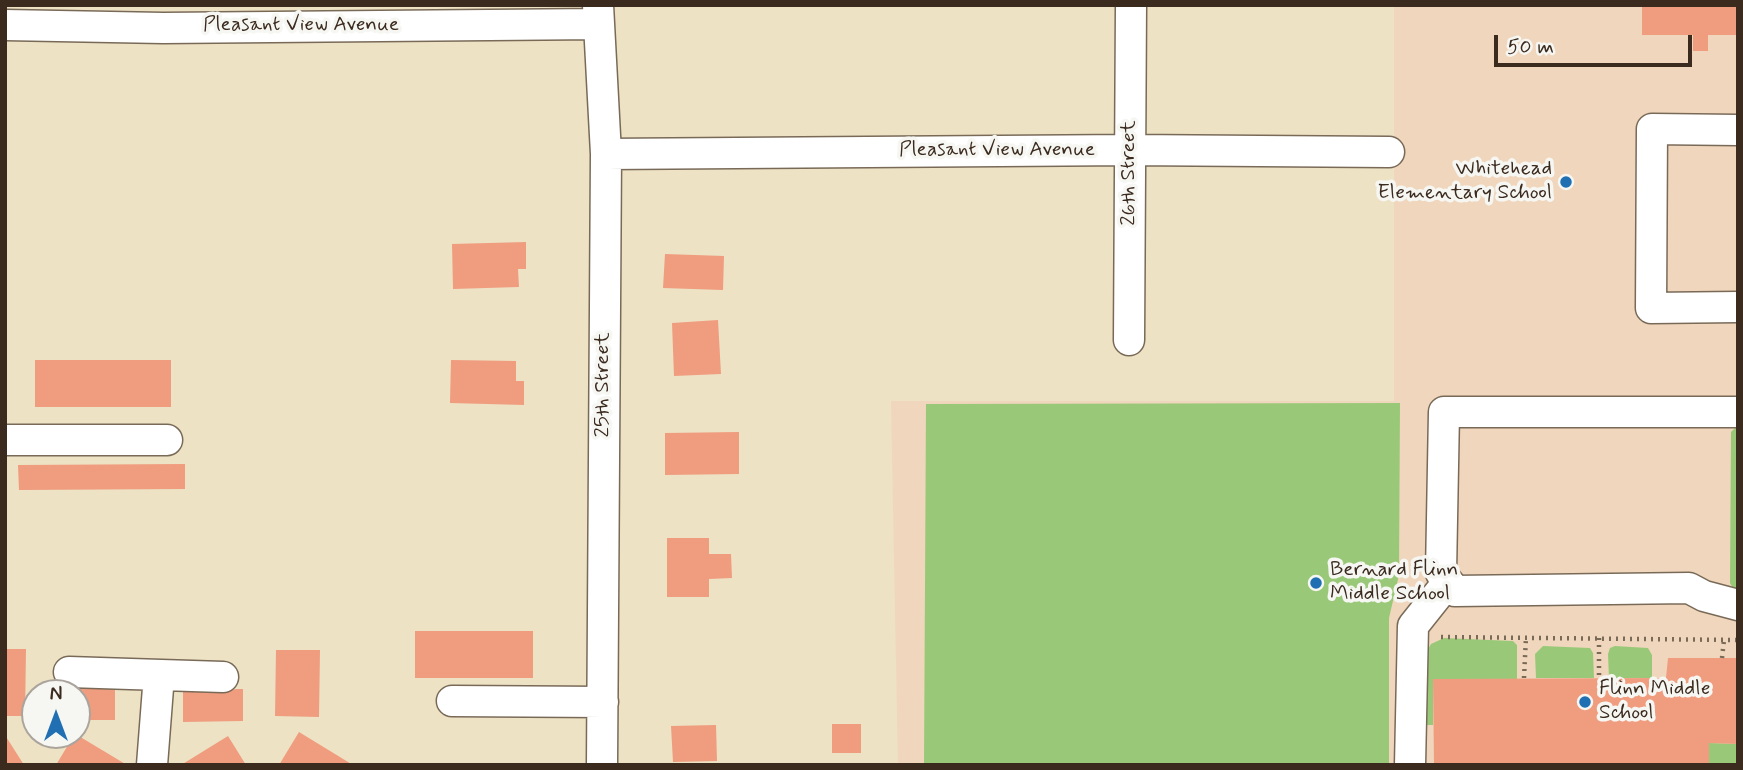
<!DOCTYPE html>
<html>
<head>
<meta charset="utf-8">
<style>
	body { margin:0 }
	#map { position:relative; width:1743px; height:770px; overflow:hidden; background:#ede2c4; font-family:Mynerve,sans-serif }
	canvas { display:block }
	.frame { position:absolute; inset:0; border:7px solid #3b2a1e; pointer-events:none }
	.north { position:absolute; left:21px; top:679px; width:70px; height:70px; box-sizing:border-box; background:#f6f6f2; border:2px solid #aba49d; border-radius:50%; rotate:0deg; font-size:19px; font-weight:700; line-height:28px; text-align:center; color:#3b2a1e }
	.north::after { content:''; display:block; margin:auto; width:24px; height:32px; background:#1f6fb2; clip-path:polygon(50% 0,100% 100%,50% 72%,0 100%) }
	.scale { position:absolute; left:1494px; top:35px; width:198px; height:32px; box-sizing:border-box; border:4px solid #3b2a1e; border-top:0; padding-left:9px; font-size:21px; line-height:24px; white-space:nowrap; color:#3b2a1e; -webkit-text-stroke:5px #f6f6f2; paint-order:stroke }
</style>
</head>
<body>
<div id="map">
<canvas width="1743" height="770"></canvas>
<div class="frame"></div>
<div class="north">N</div>
<div class="scale">50 m</div>
</div>
<script>
const ctx = document.querySelector('canvas').getContext('2d');
ctx.lineJoin = 'round';
function fillPath(path, color) {
  ctx.fillStyle = color;
  ctx.fill(path, 'evenodd');
}
function shape(rows) {
  const path = new Path2D();
  for (const r of rows) {
    path.moveTo(r[0], r[1]);
    for (let i = 2; i < r.length; i += 2) path.lineTo(r[i], r[i + 1]);
  }
  return path;
}
function stroke(path, color, width, dash) {
  ctx.strokeStyle = color;
  ctx.lineWidth = width;
  ctx.lineCap = dash ? 'butt' : 'round';
  ctx.setLineDash(dash || []);
  ctx.stroke(path);
}
function drawText(font, color, halo, rows, align = 'center') {
  ctx.font = font + ' Mynerve,sans-serif';
  ctx.lineWidth = 7;
  ctx.setLineDash([]);
  ctx.textBaseline = 'middle';
  ctx.strokeStyle = halo;
  ctx.fillStyle = color;
  for (const [text, x, y, turn = 0] of rows) {
    ctx.save();
    ctx.translate(x, y);
    ctx.rotate((+turn || 0) * Math.PI / 180);
    ctx.textAlign = isNaN(turn) ? turn : align;
    if (halo) ctx.strokeText(text, 0, 0);
    ctx.fillText(text, 0, 0);
    ctx.restore();
  }
}
fillPath(shape([
	[1394,5,1738,5,1738,765,898,765,891,401,1394,401]
]), '#f0d6bc');
fillPath(shape([
	[1400,403,1399,575,1389,618,1389,765,924,765,926,404],
	[1736,427,1738,428,1738,597,1730,583,1731,432],
	[1444,638,1513,641,1517,645,1517,679,1433,679,1433,725,1425,725,1426,653,1431,644],
	[1543,646,1590,648,1593,653,1594,678,1536,678,1535,654],
	[1615,646,1648,648,1652,655,1652,678,1609,678,1608,654,1610,648],
	[1709,743,1738,744,1738,765,1709,765]
]), '#99c978');
fillPath(shape([
	[1642,5,1738,5,1738,35,1708,35,1708,51,1693,51,1693,35,1642,35],
	[526,242,526,269,518,269,519,287,453,289,452,244],
	[665,254,724,256,723,290,663,288],
	[718,320,721,374,674,376,672,323],
	[35,360,171,360,171,407,35,407],
	[451,360,516,361,516,381,524,381,524,405,450,403],
	[739,432,739,474,665,475,665,433],
	[185,464,185,489,19,490,18,465],
	[667,538,709,538,709,554,731,554,732,578,709,579,709,597,667,597],
	[415,631,533,631,533,678,415,678],
	[5,649,26,649,25,716,5,716],
	[276,650,320,650,319,717,275,716],
	[1668,658,1738,658,1738,744,1709,743,1709,765,1434,765,1433,679,1666,678],
	[55,688,115,688,115,720,77,720,77,693,55,693],
	[243,689,243,721,183,722,183,690],
	[832,724,861,724,861,753,832,753],
	[716,725,717,761,673,762,671,726],
	[299,732,353,765,279,765],
	[5,735,24,765,5,765],
	[74,735,77,735,127,765,56,765],
	[228,736,246,765,181,765]
]), '#f09c7f');
const minor = shape([
	[598,5,606,154,602,765],
	[5,25,163,28,598,24],
	[1738,130,1652,129,1651,308,1738,307],
	[606,154,1130,150,1389,152],
	[1129,340,1131,5],
	[1738,412,1444,412,1441,573,1455,591,1689,588,1704,596,1738,605],
	[5,440,167,440],
	[69,672,223,677],
	[452,701,603,702],
	[152,765,159,675],
	[1410,765,1413,626,1448,582]
]);
stroke(minor, '#796a58', 33);
stroke(shape([
	[1441,637,1738,640],
	[1599,638,1599,678],
	[1722,658,1724,640],
	[1524,678,1526,637]
]), '#796a58', 4.5, [2, 5]);
stroke(minor, '#fff', 30);
for (const [x, y, r, color] of [
	[1566,182,7,"#1f6fb2"],
	[1316,583,7,"#1f6fb2"],
	[1585,702,7,"#1f6fb2"]
]) {
  const dot = new Path2D();
  dot.arc(x, y, r, 0, 2 * Math.PI);
  ctx.fillStyle = color;
  ctx.fill(dot);
  stroke(dot, '#f6f6f2', 2.5);
}
drawText('21px', '#3b2a1e', '#f6f6f2', [
	["Pleasant View Avenue",301,26],
	["Pleasant View Avenue",997,151],
	["26th Street",1130,173,-90],
	["25th Street",604,385,-90]
]);
drawText('21px', '#3b2a1e', '#f6f6f2', [
	["Whitehead",1552,170,"right"],
	["Elementary School",1552,194,"right"],
	["Bernard Flinn",1330,571],
	["Middle School",1330,595],
	["Flinn Middle",1599,690],
	["School",1599,714]
], 'left');
</script>
</body>
</html>
